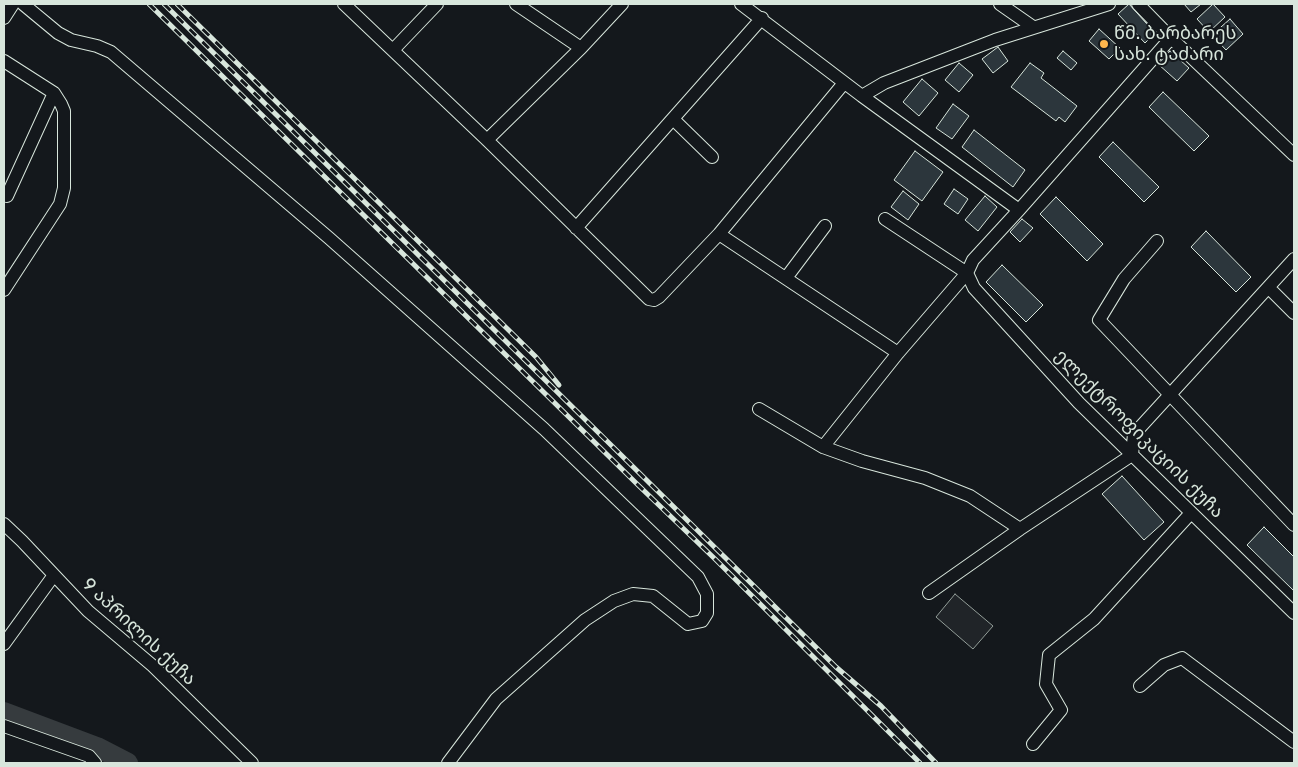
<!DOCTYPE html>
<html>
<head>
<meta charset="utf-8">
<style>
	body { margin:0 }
	#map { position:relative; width:1298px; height:767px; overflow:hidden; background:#14181c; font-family:Rubik,sans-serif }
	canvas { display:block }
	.frame { position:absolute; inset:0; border:5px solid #d8e6dc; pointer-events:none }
</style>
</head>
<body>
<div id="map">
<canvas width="1298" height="767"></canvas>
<div class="frame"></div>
</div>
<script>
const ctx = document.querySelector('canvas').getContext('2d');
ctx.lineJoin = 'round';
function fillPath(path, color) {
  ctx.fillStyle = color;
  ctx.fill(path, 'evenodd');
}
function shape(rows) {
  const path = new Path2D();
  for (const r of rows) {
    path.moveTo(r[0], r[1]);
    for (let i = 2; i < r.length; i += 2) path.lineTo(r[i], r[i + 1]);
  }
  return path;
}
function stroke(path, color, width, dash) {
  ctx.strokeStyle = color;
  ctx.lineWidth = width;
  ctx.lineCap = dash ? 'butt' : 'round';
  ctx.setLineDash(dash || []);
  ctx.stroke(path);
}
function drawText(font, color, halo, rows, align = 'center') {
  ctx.font = font + ' Rubik,"Noto Sans Georgian",sans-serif';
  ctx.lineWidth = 4;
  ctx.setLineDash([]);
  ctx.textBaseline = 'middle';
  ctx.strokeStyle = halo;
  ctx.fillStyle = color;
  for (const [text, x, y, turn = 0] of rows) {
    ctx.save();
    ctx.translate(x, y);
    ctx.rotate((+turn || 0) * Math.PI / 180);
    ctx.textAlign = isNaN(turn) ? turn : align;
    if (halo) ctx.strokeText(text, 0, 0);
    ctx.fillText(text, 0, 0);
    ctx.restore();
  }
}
const green = shape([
	[955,594,993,626,973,649,936,617,955,594]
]);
fillPath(green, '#202428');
stroke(green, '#939e99', 1);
stroke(shape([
	[4,712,97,747,128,763]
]), '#363b3e', 20);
const building = shape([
	[1129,4,1155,33,1145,43,1118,14,1129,4],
	[1184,4,1201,4,1191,12,1184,4],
	[1213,4,1225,17,1209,32,1197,19,1213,4],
	[1230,19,1243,34,1226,50,1212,35,1230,19],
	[1099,29,1120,48,1109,59,1089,41,1099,29],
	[998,47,1008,61,993,73,982,59,998,47],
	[1063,51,1077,63,1071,70,1057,58,1063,51],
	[1170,51,1189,68,1177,81,1158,64,1170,51],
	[959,63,973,75,959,92,945,80,959,63],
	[1030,63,1044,73,1041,78,1077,106,1065,122,1059,117,1056,121,1011,87,1030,63],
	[922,79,938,93,919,116,903,102,922,79],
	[1163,92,1209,136,1194,151,1149,107,1163,92],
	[953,104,969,116,952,139,936,128,953,104],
	[974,130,1025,170,1013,187,962,147,974,130],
	[1113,142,1159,187,1144,202,1099,157,1113,142],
	[915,151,943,172,922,201,894,180,915,151],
	[954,189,968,199,958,214,944,204,954,189],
	[903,191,919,204,908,220,891,207,903,191],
	[985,196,997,207,978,231,965,220,985,196],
	[1056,197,1103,244,1087,261,1040,214,1056,197],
	[1022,219,1033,228,1020,242,1010,232,1022,219],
	[1206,231,1251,277,1236,292,1191,247,1206,231],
	[1002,265,1043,305,1026,322,986,282,1002,265],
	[1122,476,1164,522,1144,540,1102,494,1122,476],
	[1264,527,1294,557,1294,591,1247,545,1264,527]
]);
fillPath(building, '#2c363c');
stroke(building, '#d8e6dc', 1);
const minor = shape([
	[23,4,58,33,71,40,97,46,111,52,329,238,544,429,698,577,707,594,707,613,702,621,688,624,653,596,633,594,614,601,585,620,496,699,448,763],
	[344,4,487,140,649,299,654,300,659,297,719,234,844,83],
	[516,4,581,48],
	[741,4,862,96,884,83,995,40,1109,4],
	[1000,4,1033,27],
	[1138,4,1171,38,1294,155],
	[4,18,13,4],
	[393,50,437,4],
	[4,61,54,93,61,104,64,111,64,188,60,204,4,290],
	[862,96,1019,210],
	[673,119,712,157],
	[487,140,581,48,622,4],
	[7,196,54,93],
	[885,219,967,273],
	[576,228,762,18],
	[719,234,898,353],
	[1157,241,1124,279,1099,320,1294,525],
	[967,273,974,288,1079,403,1294,613],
	[786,278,825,226],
	[1269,288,1294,313],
	[759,409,823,447,862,461,925,478,970,496,1020,529],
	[823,447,898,353,967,273,973,260,1019,210,1171,38],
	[4,524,22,541,88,611,153,666,252,763],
	[929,593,1020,529,1132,455,1134,434,1294,259],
	[4,644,54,575],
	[1140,686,1164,665,1182,658,1294,742],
	[4,726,89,756,95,763],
	[1033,744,1061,710,1046,684,1049,655,1094,619,1191,513]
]);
stroke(minor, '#d8e6dc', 14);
stroke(minor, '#14181c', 12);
const rail = shape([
	[149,4,637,484,715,559,920,763],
	[164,4,836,667,881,706,936,763],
	[177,4,536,357,559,385]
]);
stroke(rail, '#d8e6dc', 5);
stroke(rail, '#14181c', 3, [9]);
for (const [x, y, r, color] of [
	[1104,44,5,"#ffb74d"]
]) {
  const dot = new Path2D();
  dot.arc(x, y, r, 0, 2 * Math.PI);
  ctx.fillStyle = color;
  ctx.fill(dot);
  stroke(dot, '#14181c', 2);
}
drawText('18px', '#d8e6dc', '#14181c', [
	["წმ. ბარბარეს",1114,34],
	["სახ. ტაძარი",1114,55]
], 'left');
drawText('18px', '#d8e6dc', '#14181c', [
	["ელექტროფიკაციის ქუჩა",1139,434,45],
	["9 აპრილის ქუჩა",139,632,43]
]);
</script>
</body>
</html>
